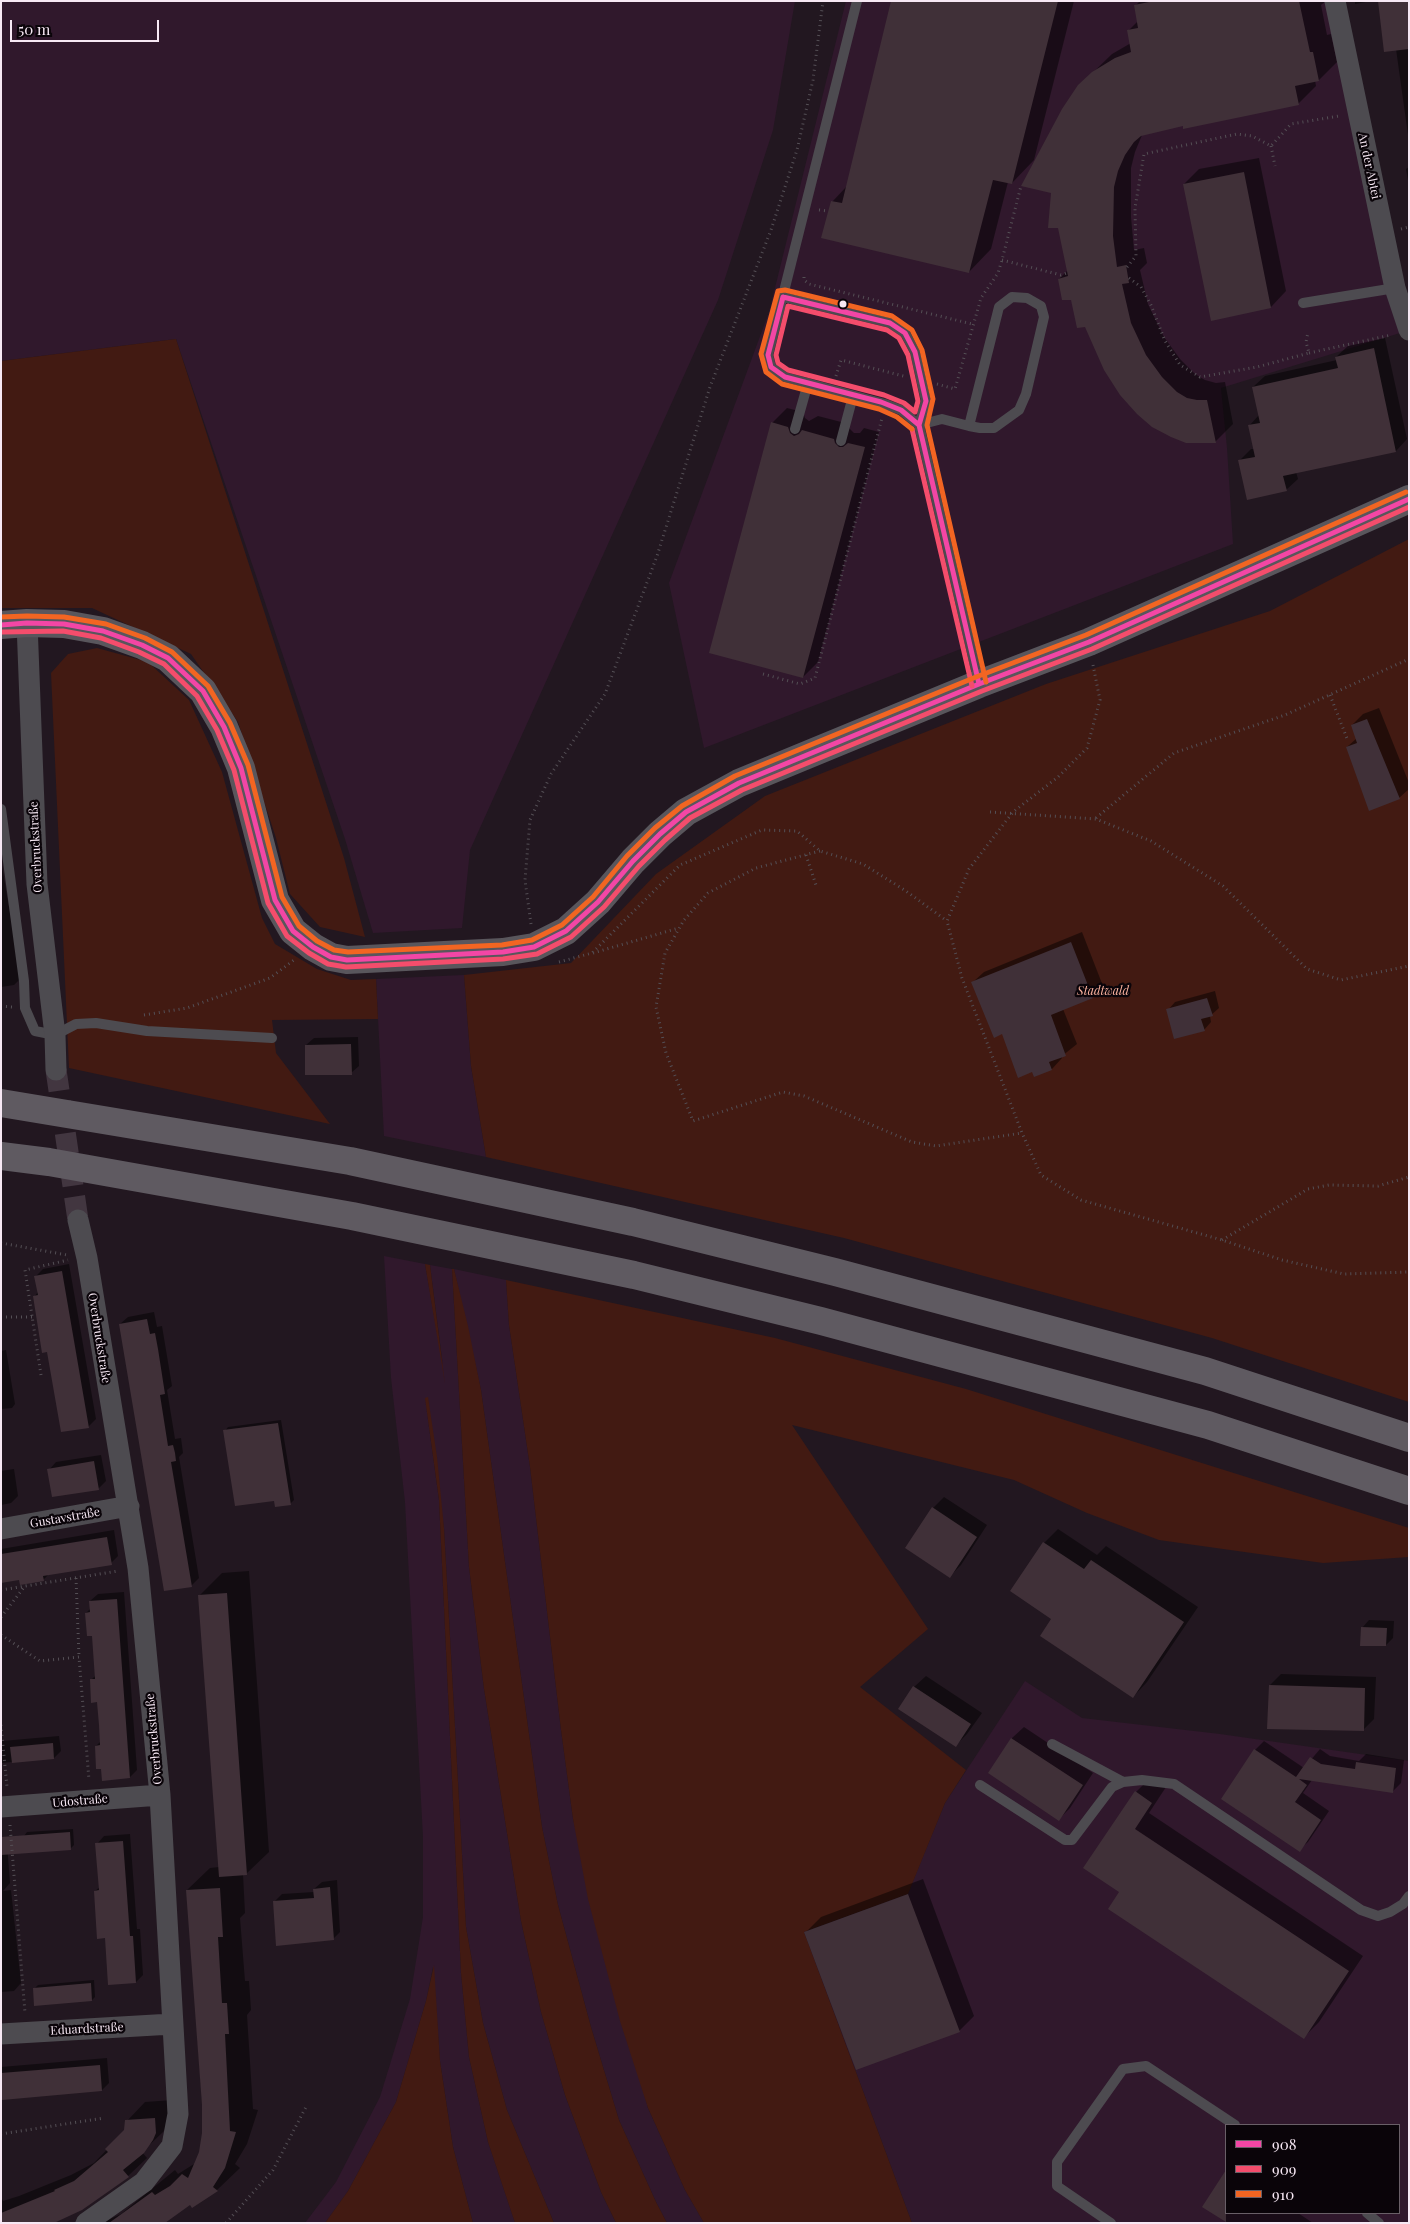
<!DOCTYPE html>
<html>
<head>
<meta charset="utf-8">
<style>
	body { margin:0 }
	#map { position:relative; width:1410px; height:2224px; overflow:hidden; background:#221720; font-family:"Playfair Display",serif }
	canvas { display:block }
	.frame { position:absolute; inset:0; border:2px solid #f7e8f4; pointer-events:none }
	.legend { position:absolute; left:1225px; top:2124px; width:175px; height:90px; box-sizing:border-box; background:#0a0409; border:1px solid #695f67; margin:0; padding:6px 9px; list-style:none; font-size:15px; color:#f7e8f4 }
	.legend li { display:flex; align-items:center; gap:10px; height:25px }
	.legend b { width:25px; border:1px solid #695f67 }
	.scale { position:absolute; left:10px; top:20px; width:149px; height:22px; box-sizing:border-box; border:2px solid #f7e8f4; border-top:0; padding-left:6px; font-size:15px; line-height:18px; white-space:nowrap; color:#f7e8f4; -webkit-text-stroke:4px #0a0409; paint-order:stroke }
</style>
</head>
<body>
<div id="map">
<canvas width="1410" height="2224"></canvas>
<div class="frame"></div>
<ul class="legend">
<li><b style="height:6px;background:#f346a5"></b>908</li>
<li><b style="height:6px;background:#f44d6c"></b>909</li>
<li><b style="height:6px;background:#f26522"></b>910</li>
</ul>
<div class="scale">50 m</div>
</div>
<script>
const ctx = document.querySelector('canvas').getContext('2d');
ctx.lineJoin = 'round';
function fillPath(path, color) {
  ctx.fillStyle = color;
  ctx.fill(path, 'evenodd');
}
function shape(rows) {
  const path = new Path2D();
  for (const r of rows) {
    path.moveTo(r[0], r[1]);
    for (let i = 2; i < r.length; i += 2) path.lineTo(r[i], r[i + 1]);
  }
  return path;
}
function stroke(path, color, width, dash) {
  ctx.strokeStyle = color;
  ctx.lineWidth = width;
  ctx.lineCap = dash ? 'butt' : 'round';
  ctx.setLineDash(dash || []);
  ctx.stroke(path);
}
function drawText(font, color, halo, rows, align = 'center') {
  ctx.font = font + ' "Playfair Display",serif';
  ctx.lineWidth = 4.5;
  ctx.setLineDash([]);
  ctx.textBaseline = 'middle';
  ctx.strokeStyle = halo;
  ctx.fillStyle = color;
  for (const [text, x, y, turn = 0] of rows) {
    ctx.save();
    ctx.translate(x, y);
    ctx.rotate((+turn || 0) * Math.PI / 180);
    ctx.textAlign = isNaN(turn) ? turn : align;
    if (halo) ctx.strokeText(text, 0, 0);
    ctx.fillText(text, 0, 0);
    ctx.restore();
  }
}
fillPath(shape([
	[1,1,795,1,773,130,718,300,470,850,462,928,373,933,345,839,176,339,1,361],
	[846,1,1331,1,1400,333,1221,388,1227,448,1233,544,704,748,669,583,769,312],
	[464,975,471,1066,486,1157,384,1136,376,979],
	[384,1256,425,1264,443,1366,430,1265,452,1269,469,1567,484,1689,521,1921,541,2012,565,2095,601,2192,616,2223,554,2223,507,2110,483,2023,466,1927,444,1528,425,1398,439,1500,461,1973,469,2057,488,2142,515,2223,473,2223,453,2147,440,2061,433,1967,426,2001,396,2102,348,2191,325,2223,305,2223,336,2182,380,2097,410,1999,423,1917,423,1837,405,1502,391,1378],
	[454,1269,506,1280,509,1325,530,1467,561,1730,573,1819,648,2108,685,2190,704,2223,667,2223,656,2202,619,2120,591,2027,558,1905,542,1827,481,1390],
	[1025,1681,1082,1718,1220,1734,1409,1761,1409,2223,912,2223,804,1932,908,1893,945,1803],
	[1226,2125,1399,2125,1399,2213,1226,2213]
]), '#30182c');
fillPath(shape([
	[176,339,344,858,365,937,320,927,290,894,276,838,238,722,191,654,92,608,1,608,1,361],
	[1409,539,1409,1402,1212,1338,844,1238,486,1157,471,1066,464,975,571,963,656,874,765,796,1046,684,1270,611],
	[97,648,148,662,189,700,222,772,262,918,275,944,317,969,351,980,376,979,378,1019,272,1020,276,1053,330,1124,69,1068,51,673,68,654],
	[425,1264,430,1265,445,1384],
	[452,1269,454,1269,468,1326,481,1390,542,1827,558,1905,591,2027,619,2120,656,2202,667,2223,616,2223,601,2192,565,2095,541,2012,521,1921,484,1689,469,1567],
	[506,1280,775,1338,966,1389,1409,1528,1409,1557,1323,1563,1159,1540,1087,1513,1014,1480,792,1425,928,1629,860,1687,966,1770,945,1803,908,1894,804,1932,912,2223,704,2223,685,2190,648,2108,620,2021,588,1899,573,1819,561,1730,530,1467,509,1325],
	[428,1397,437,1457,444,1528,466,1927,483,2023,507,2110,554,2223,515,2223,488,2142,469,2057,461,1973,439,1500,425,1398],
	[434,1965,440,2061,453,2147,473,2223,325,2223,348,2191,396,2102,426,2001]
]), '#421a12');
fillPath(shape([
	[893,1,1074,1,1034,160,1012,183,1008,182,991,249,969,272,832,202,847,186],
	[1140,1,1326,1,1321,5,1327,35,1331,34,1337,62,1319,80,1315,80,1316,86,1298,104,1184,124,1142,135,1135,152,1131,168,1131,217,1134,250,1144,248,1147,263,1140,270,1148,304,1164,337,1180,359,1195,374,1205,380,1216,383,1225,382,1233,424,1215,442,1086,325,1059,279,1068,270,1079,86,1112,54,1131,43,1129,30,1138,21,1135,6],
	[1355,1,1371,1,1355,4],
	[1409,1,1409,142,1396,49],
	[1259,158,1286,291,1271,307,1184,184,1199,169],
	[1409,167,1409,186,1406,169],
	[1385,338,1407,439,1396,451,1296,472,1298,479,1286,490,1239,461,1251,449,1254,449,1249,426,1259,415,1253,387,1265,376,1337,360,1336,357,1348,346],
	[787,408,803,412,805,418,809,421,818,416,849,424,849,428,854,433,860,433,864,428,879,432,818,662,803,677,772,423],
	[1379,708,1409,783,1409,789,1399,798,1347,747,1357,738,1352,725,1363,714],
	[1,860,21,978,14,985,1,987],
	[1082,932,1103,986,1093,997,1063,1009,1077,1044,1062,1056,1062,1058,1052,1069,1035,1075,1003,1033,973,982,984,972],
	[1215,991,1219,1008,1210,1016,1211,1022,1204,1030,1168,1010,1175,1002],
	[358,1037,359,1066,351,1073,306,1045,314,1038],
	[69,1264,96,1419,88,1427,48,1351,34,1297,38,1292,36,1276,43,1269],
	[154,1312,157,1327,162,1326,172,1386,167,1390,175,1439,181,1438,183,1453,179,1457,199,1578,191,1586,120,1324,128,1317],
	[6,1350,15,1404,12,1408,1,1409,1,1351],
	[281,1420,294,1500,290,1504,225,1431,228,1427],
	[101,1455,106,1481,99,1488,49,1470,56,1462],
	[14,1469,18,1496,11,1503,1,1505,1,1471],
	[944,1497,987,1525,961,1565,950,1576,933,1508],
	[1058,1529,1097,1555,1106,1546,1198,1607,1147,1682,1133,1697,1053,1618,1044,1543],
	[114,1530,118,1556,111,1563,49,1574,44,1579,20,1579,1,1582,1,1549],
	[249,1571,269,1852,246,1874,243,1874,245,1913,240,1918,245,1981,249,1981,251,2010,247,2015,253,2109,258,2110,247,2144,235,2164,240,2168,217,2190,192,2206,191,2203,157,2223,101,2223,121,2214,175,2170,178,2174,194,2164,202,2146,204,2128,187,1890,210,1868,219,1867,200,1595,222,1573],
	[124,1592,137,1770,130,1777,96,1746,101,1741,98,1701,91,1680,96,1675,93,1634,86,1613,91,1608,90,1601,98,1594],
	[1369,1620,1394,1621,1393,1638,1386,1645,1362,1628],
	[1281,1674,1376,1677,1374,1719,1363,1730,1270,1685],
	[926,1676,982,1713,967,1734,956,1745,914,1687],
	[1024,1727,1093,1773,1070,1808,1059,1819,989,1773,1012,1738],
	[1,1728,2,1741,59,1736,61,1751,54,1758,1,1763],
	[1264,1741,1304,1768,1320,1749,1330,1756,1359,1761,1366,1754,1404,1760,1401,1783,1392,1792,1312,1780,1303,1793,1329,1811,1308,1842,1299,1850,1223,1798,1255,1750],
	[1151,1777,1166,1787,1149,1813,1363,1956,1319,2022,1304,2037,1121,1892,1136,1792],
	[73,1829,74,1845,71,1848,24,1836,27,1832],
	[130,1834,137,1929,140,1929,143,1975,136,1982,110,1984,106,1937,95,1891,100,1887,97,1844,104,1836],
	[7,1844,10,1883,3,1891,11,1890,21,1983,14,1991,1,1992,1,1845],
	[923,1879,974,2016,959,2031,806,1932,821,1917],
	[337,1880,340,1932,333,1939,274,1902,282,1894,314,1892,314,1889,322,1882],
	[94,1980,95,1997,92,2000,34,1989,38,1985],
	[107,2058,109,2083,102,2090,1,2088,1,2067],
	[173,2100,171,2120,163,2132,142,2152,147,2158,128,2176,1,2223,1,2197,3,2201,19,2196,71,2175,94,2163,125,2131,127,2121,145,2102],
	[1226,2175,1226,2213,1298,2213,1313,2223,1228,2223,1204,2206]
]), '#0007');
fillPath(shape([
	[891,1,1058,1,1012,184,993,180,969,273,821,238,831,201,842,203],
	[1154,1,1299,1,1310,52,1313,52,1319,81,1295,86,1299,105,1183,129,1183,126,1141,136,1134,142,1125,155,1118,171,1114,187,1113,236,1117,267,1126,265,1129,283,1122,284,1131,323,1146,355,1162,377,1177,392,1187,398,1197,400,1207,400,1216,443,1186,443,1171,437,1152,427,1137,414,1120,395,1104,370,1085,327,1077,328,1071,300,1062,300,1058,279,1068,276,1058,228,1048,228,1051,193,1021,186,1062,109,1078,85,1092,72,1115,58,1131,52,1127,30,1138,28,1134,5],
	[1378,1,1409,1,1409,49,1384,52],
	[1244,172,1271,308,1211,321,1183,184],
	[1374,348,1396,452,1283,476,1287,491,1247,500,1238,460,1255,457,1248,425,1260,423,1252,387,1338,368,1335,357],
	[771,422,788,427,790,433,794,436,799,434,802,430,834,439,835,443,839,447,843,447,848,443,865,447,803,678,709,653],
	[1367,719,1400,799,1369,811,1346,747,1357,743,1351,725],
	[1071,942,1093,998,1051,1015,1066,1056,1049,1062,1052,1070,1034,1077,1032,1072,1018,1078,1002,1034,994,1038,971,982],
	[1207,998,1213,1016,1201,1019,1205,1031,1174,1039,1166,1009],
	[351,1044,352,1075,305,1075,305,1045],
	[62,1271,89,1428,61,1432,47,1352,42,1353,33,1296,38,1295,34,1276],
	[147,1319,150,1334,155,1333,158,1349,165,1394,160,1395,168,1446,173,1445,175,1453,176,1461,171,1462,192,1587,164,1591,119,1324],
	[278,1423,291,1505,275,1507,274,1501,235,1506,223,1430],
	[94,1461,99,1490,52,1497,47,1469],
	[932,1507,977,1537,950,1578,905,1548],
	[107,1537,112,1565,43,1576,44,1581,20,1585,19,1580,1,1583,1,1554],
	[1043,1542,1084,1569,1091,1560,1184,1622,1133,1698,1040,1636,1051,1619,1010,1591],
	[227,1593,247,1875,219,1877,198,1595],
	[117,1599,130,1778,102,1781,101,1769,96,1769,95,1746,100,1745,99,1725,97,1702,91,1703,90,1679,95,1679,92,1636,87,1636,85,1613,90,1612,89,1601],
	[1361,1627,1387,1628,1386,1646,1360,1646],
	[1269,1685,1365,1688,1364,1731,1267,1729],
	[913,1686,971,1724,956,1747,898,1709],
	[1011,1738,1083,1785,1059,1821,988,1773],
	[53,1743,54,1759,12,1763,10,1747],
	[1254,1749,1296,1777,1310,1757,1321,1764,1355,1769,1356,1762,1396,1768,1393,1793,1299,1779,1307,1785,1295,1802,1321,1820,1300,1852,1221,1799],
	[1135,1791,1152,1803,1135,1829,1349,1971,1304,2039,1108,1909,1119,1892,1083,1868],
	[70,1832,71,1850,1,1855,1,1837],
	[123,1841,130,1936,133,1936,136,1983,108,1985,105,1938,97,1939,94,1891,99,1890,95,1843],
	[330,1887,334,1940,276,1946,273,1901,314,1898,313,1889],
	[220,1888,223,1937,218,1937,222,2003,227,2003,229,2034,225,2034,230,2131,236,2132,225,2168,213,2187,218,2191,192,2208,190,2205,165,2223,109,2223,152,2192,155,2195,170,2186,182,2174,188,2178,199,2152,202,2133,202,2105,186,1890],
	[908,1894,960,2032,856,2070,804,1932],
	[91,1983,92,2001,34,2006,33,1988],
	[100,2065,102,2091,2,2100,1,2073],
	[155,2118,156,2133,153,2140,144,2153,123,2170,129,2177,82,2210,54,2223,1,2223,1,2213,55,2191,54,2190,74,2181,108,2152,105,2149,124,2130,125,2120],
	[1226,2170,1226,2222,1202,2207]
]), '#403038');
stroke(shape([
	[56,1070,78,1220]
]), '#423640', 21, [21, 11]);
stroke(shape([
	[1271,146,1275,166],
	[819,210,828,211],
	[1401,229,1409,227],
	[1002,260,1061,275,1067,273],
	[1127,267,1136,256,1135,208,1144,154,1237,134,1252,136,1271,146,1291,124,1339,116],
	[804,277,804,280,809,284,972,324],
	[1129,278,1141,287,1151,305,1165,341,1180,365,1200,377,1257,367,1309,353,1306,342,1308,332],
	[1309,353,1391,335],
	[836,376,841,360,907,377],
	[937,384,955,389,981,298,998,273,1002,260,1021,186],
	[1093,665,1100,700,1087,748,1058,777,1013,812,969,869,947,921,962,978,1022,1133,1041,1175,1081,1200,1222,1240,1282,1260,1344,1274,1409,1272],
	[763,674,800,684,815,678,882,418],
	[1330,695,1348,741],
	[990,812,1096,819,1151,841,1223,886,1307,969,1341,980,1409,966],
	[1096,818,1174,753,1285,715,1409,659],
	[820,851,756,868,708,893,684,920,665,953,656,1007,666,1053,693,1121,783,1092,804,1096,912,1142,936,1146,1022,1133],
	[806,855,816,885],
	[531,924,525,880,530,820,551,774,605,694,657,556,710,387,771,230,797,150,813,80,823,1],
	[593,953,679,928],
	[559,962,592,953,680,865,762,830,797,831,820,851,863,864,906,891,947,921],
	[1,1006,12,1007],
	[144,1015,187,1008,270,978,294,960],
	[1222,1240,1308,1189,1329,1185,1378,1186,1409,1177],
	[1,1243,67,1255],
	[1,1317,32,1317],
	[41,1375,25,1270,68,1260],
	[76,1578,79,1657],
	[1,1590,118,1571],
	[1,1617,25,1586],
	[1,1635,40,1661,79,1657,89,1780],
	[1,1725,7,1787],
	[10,1825,25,2013],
	[1,2134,104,2118],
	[226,2223,273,2170,307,2105]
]), '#544f55', 3, [1, 4]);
stroke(shape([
	[857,1,768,355,771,367,785,377,885,404,901,410,919,425],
	[783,297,890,323,905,333,915,352,926,401,919,425,979,683],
	[1303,303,1395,288],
	[919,425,942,419,969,426,980,428,994,428,1019,410,1026,394,1044,317,1041,306,1027,298,1012,297,999,307,969,426],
	[795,429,808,383],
	[841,441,853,396],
	[1,809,24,981,25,1008,35,1031,55,1035,76,1024,96,1023,147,1031,272,1038],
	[1052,1744,1123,1782],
	[980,1785,1065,1840,1072,1840,1112,1787,1123,1782,1142,1780,1174,1784,1361,1910,1378,1916,1390,1912,1403,1904,1409,1896],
	[1367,2213,1379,2223],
	[1111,2223,1057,2186,1057,2162,1123,2069,1146,2066,1235,2125]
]), '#4d4b50', 10);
stroke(shape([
	[1335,1,1395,288,1409,330],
	[27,623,37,884,55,1035,56,1070],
	[78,1220,87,1258,138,1568,160,1795,178,2114,172,2146,144,2182,86,2223],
	[1,1529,129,1506],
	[1,1807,160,1795],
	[1,2034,172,2024]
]), '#4d4b50', 21);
stroke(shape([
	[1,625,27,623,64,624,103,631,142,645,168,658,203,691,224,727,241,768,275,900,293,931,313,947,331,957,347,960,503,952,534,947,566,931,598,902,633,861,660,834,686,812,739,783,979,684,1089,642,1409,499]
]), '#59565c', 28);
stroke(shape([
	[1,1103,350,1161,633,1222,835,1272,1205,1371,1409,1438],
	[1,1156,49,1162,352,1216,634,1275,821,1321,1208,1425,1409,1491]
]), '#5f5a61', 28);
stroke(shape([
	[783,297,890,323,905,333,915,352,926,401,919,425,979,684],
	[783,297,768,355,771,367,785,377,881,402,901,410,919,425],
	[1,625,27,623,64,624,103,631,142,645,168,658,203,691,224,727,241,768,275,900,293,931,313,947,331,957,347,960,503,952,534,947,566,931,598,902,633,861,660,834,686,812,739,783,979,684,1089,642,1409,499]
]), '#f346a5', 5);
stroke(shape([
	[788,306,887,330,899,338,908,355,918,401,915,412,904,403,884,395,788,370,778,363,776,355,788,306],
	[912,429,972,686],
	[2,632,63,631,101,638,139,652,164,664,197,696,217,730,234,770,268,903,287,936,309,953,328,964,346,967,503,959,537,954,571,937,604,907,639,866,665,840,690,818,742,790,982,691,1092,649,1409,507]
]), '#f44d6c', 5);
stroke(shape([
	[912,429,897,417,879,409,782,384,766,372,761,354,778,291,785,290,892,316,912,330,922,350,933,399,927,425,986,682],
	[1,617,27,616,64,617,106,624,145,638,172,652,208,686,230,723,248,765,282,897,299,926,317,941,334,950,348,952,502,945,532,940,562,925,593,897,627,856,655,828,682,806,735,776,976,677,1086,635,1406,492]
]), '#f26522', 5);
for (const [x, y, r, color] of [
	[843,304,4.5,"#f7e8f4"]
]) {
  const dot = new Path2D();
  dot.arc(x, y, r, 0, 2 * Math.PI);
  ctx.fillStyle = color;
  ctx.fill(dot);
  stroke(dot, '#0a0409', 2);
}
drawText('12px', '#f7e8f4', '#0a0409', [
	["An der Abtei",1369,166,78],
	["Overbruckstraße",36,847,-93],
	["Overbruckstraße",99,1338,81],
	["Gustavstraße",65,1518,-10],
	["Overbruckstraße",154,1739,-95],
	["Udostraße",80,1801,-5],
	["Eduardstraße",87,2029,-3]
]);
drawText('italic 12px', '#ffb5a1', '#0a0409', [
	["Stadtwald",1103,991]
]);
</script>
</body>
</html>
